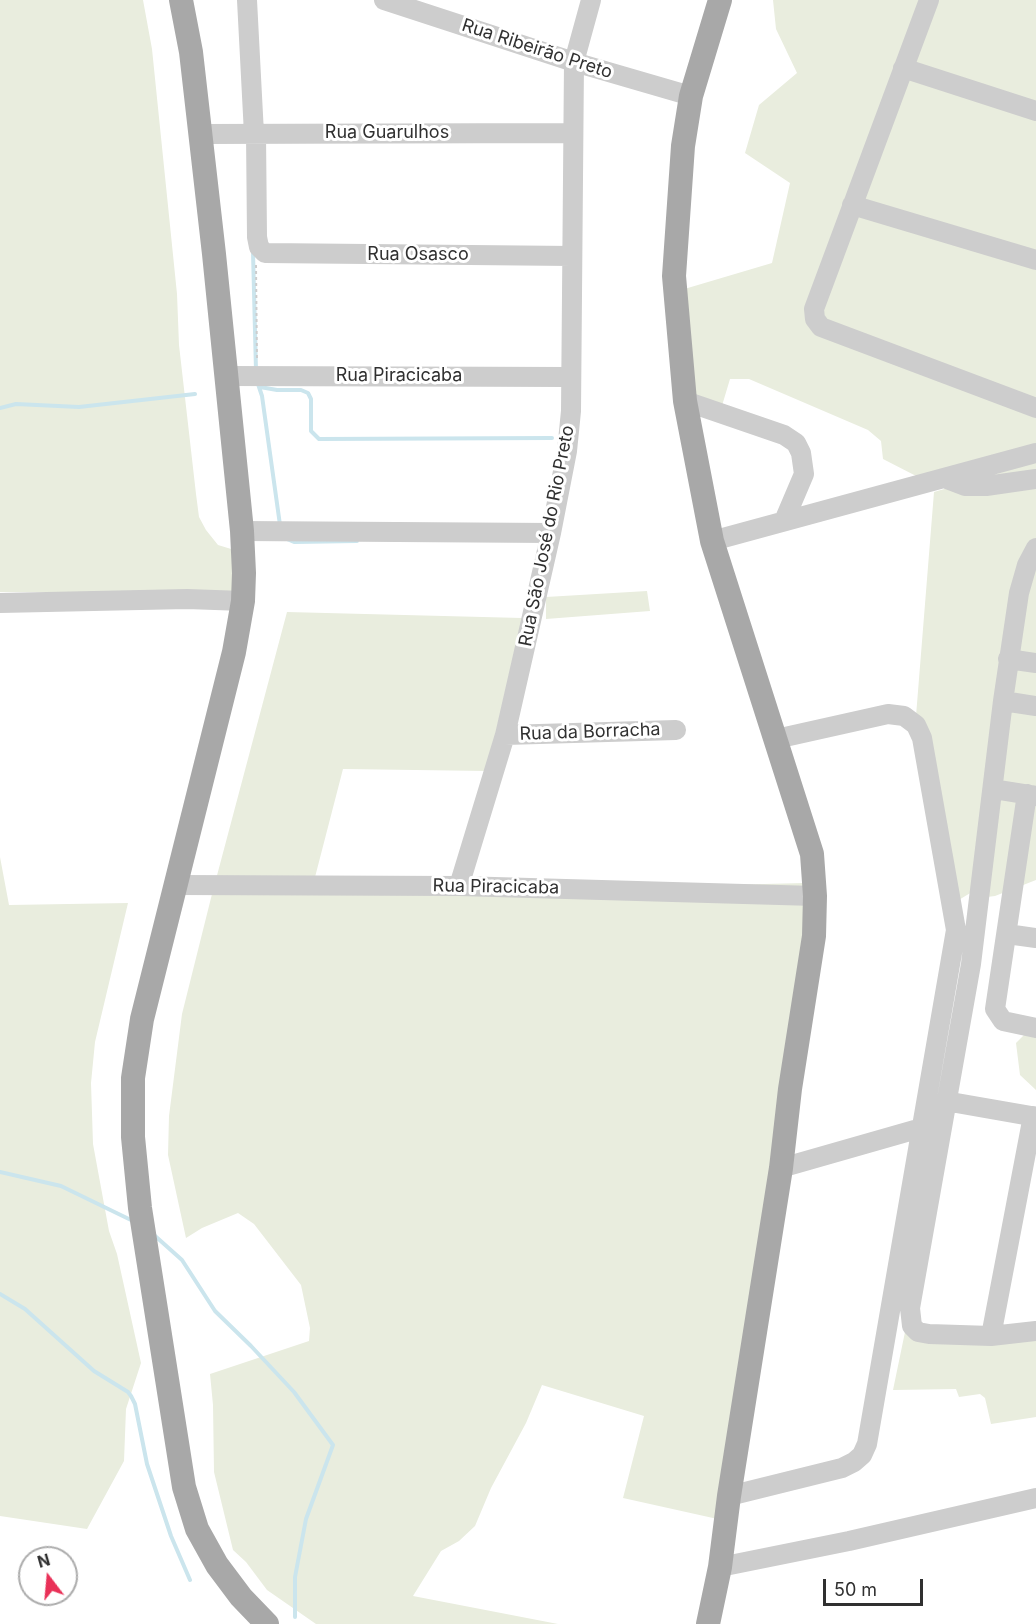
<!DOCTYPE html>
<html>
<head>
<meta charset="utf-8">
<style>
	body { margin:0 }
	#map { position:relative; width:1036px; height:1624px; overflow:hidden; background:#fff; font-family:Inter,sans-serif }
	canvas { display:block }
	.north { position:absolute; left:18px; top:1546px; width:60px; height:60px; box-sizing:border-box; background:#fff; border:2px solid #acacac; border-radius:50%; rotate:344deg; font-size:16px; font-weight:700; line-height:24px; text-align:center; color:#303030 }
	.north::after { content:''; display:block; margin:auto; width:21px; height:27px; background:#e93158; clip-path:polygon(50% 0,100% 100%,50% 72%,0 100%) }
	.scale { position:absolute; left:823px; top:1579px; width:100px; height:27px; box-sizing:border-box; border:3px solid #303030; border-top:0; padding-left:8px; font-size:18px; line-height:21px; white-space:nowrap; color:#303030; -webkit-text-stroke:4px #fff; paint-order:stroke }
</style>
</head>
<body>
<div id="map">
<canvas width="1036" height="1624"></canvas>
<div class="north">N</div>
<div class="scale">50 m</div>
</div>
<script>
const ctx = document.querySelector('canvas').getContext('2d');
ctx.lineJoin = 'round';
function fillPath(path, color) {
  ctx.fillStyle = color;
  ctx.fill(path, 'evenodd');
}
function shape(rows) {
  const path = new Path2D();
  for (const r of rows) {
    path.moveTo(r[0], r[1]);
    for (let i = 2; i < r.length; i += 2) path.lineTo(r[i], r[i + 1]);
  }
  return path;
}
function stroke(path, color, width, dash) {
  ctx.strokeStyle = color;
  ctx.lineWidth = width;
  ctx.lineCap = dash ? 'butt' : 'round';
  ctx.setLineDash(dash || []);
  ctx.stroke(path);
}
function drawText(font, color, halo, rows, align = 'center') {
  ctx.font = font + ' Inter,sans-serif';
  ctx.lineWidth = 6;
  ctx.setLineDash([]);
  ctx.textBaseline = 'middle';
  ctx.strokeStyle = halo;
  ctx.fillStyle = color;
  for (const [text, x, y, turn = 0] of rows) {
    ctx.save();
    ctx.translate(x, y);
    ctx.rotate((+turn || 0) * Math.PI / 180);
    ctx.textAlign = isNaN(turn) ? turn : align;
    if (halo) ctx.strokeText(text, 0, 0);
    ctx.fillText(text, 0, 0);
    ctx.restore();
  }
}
fillPath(shape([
	[0,0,143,0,152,49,177,294,179,345,196,494,199,517,206,530,218,545,241,552,232,592,0,592],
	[773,0,1036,0,1036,445,920,478,883,459,881,441,868,430,749,379,730,379,721,409,688,393,681,290,772,263,790,183,745,153,759,105,797,73,776,29],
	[1036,462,1036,880,995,896,987,897,977,889,957,901,916,716,934,492],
	[647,591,650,611,546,619,546,597],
	[287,612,522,618,487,771,343,769,314,881,639,887,805,883,814,947,722,1520,623,1498,644,1416,542,1385,526,1423,491,1488,475,1526,459,1541,441,1551,413,1596,558,1624,316,1624,267,1590,246,1562,233,1550,214,1472,213,1405,210,1374,309,1341,310,1328,301,1285,254,1224,238,1213,202,1228,186,1238,168,1155,169,1116,182,1014,211,898],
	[0,857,9,905,128,903,95,1042,91,1083,93,1144,109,1231,117,1254,141,1363,126,1409,124,1461,87,1529,0,1516],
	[1036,1023,1036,1090,1020,1075,1016,1043],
	[905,1332,930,1342,1036,1340,1036,1417,991,1424,985,1398,980,1394,959,1397,956,1389,893,1390]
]), '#e9edde');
stroke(shape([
	[253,252,256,371],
	[257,381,262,396,280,525],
	[260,387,277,390,301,390,308,393,311,399,311,431,319,439,552,438],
	[0,408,16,404,79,407,195,394],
	[287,539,294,542,357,541],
	[0,1172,61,1186,133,1221],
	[154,1235,182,1260,215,1311,251,1346,294,1392,333,1445,306,1519,295,1577,295,1617],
	[0,1294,25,1309,94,1371,128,1392,131,1396,135,1404,147,1464,171,1536,190,1580]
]), '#cbe5ed', 4);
stroke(shape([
	[256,265,257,361]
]), '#cdcdcd', 2, [3, 3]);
stroke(shape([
	[247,0,254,134],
	[384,0,574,62,691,96],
	[929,0,814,309,815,319,821,327,1036,408],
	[903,68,1036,111],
	[256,133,257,237,259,247,265,253,572,256],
	[202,134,573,133],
	[852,205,1036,260],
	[226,376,571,377],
	[685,401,784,435,796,443,801,453,804,474,784,521],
	[944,478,965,486,986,486,1036,479],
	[242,531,551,533],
	[712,541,1036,453],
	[1036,548,1027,565,1019,593,1003,701,971,964,910,1308,912,1326,918,1332,929,1334,991,1336,1036,1331],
	[0,603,187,599,243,601],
	[1008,659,1036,663],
	[1003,701,1036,706],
	[505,735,676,730],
	[993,789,1036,796],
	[1027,794,995,1009,1003,1021,1036,1028],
	[176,885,459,886,815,896],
	[459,886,505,735,551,533,567,451,571,411,574,62,591,0],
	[1007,934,1036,938],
	[945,1101,1036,1117],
	[781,1168,921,1128],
	[991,1336,1033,1116],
	[729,1496,842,1468,854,1462,862,1455,867,1444,956,930,922,738,916,725,904,716,888,714,776,739],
	[720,1567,849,1541,1036,1498]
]), '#cdcdcd', 20);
stroke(shape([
	[181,0,191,52,214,254,242,531,244,573,243,601,234,652,142,1019,133,1078,133,1137,140,1208,184,1487,197,1529,217,1565,241,1597,267,1624],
	[708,1624,720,1567,729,1496,781,1168,790,1089,814,936,815,896,812,854,712,541,685,401,674,276,683,146,691,96,720,0]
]), '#a8a8a8', 24);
drawText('18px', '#303030', '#fff', [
	["Rua Ribeirão Preto",537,49,18],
	["Rua Guarulhos",387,133],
	["Rua Osasco",418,255],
	["Rua Piracicaba",399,376],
	["Rua São José do Rio Preto",547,536,-79],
	["Rua da Borracha",590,732,-2],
	["Rua Piracicaba",496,887,1]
]);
</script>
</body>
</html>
